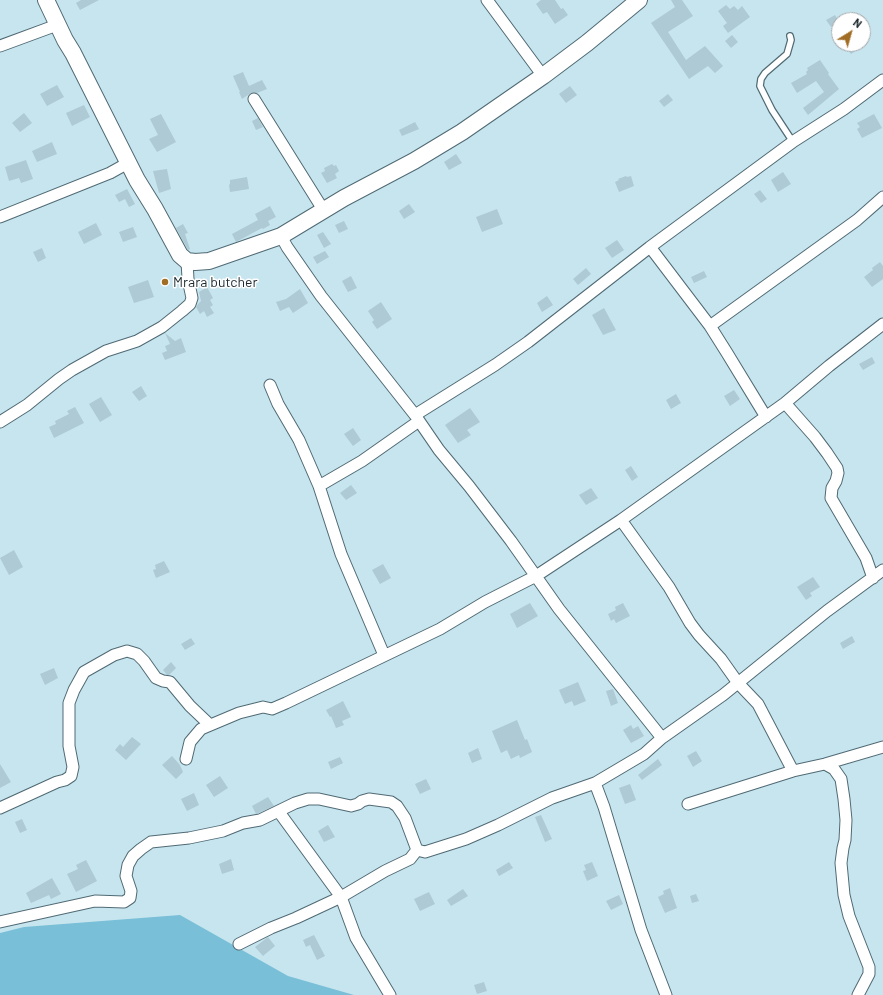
<!DOCTYPE html>
<html>
<head>
<meta charset="utf-8">
<style>
	body { margin:0 }
	#map { position:relative; width:883px; height:995px; overflow:hidden; background:#c7e5ef; font-family:Barlow,sans-serif }
	canvas { display:block }
	.north { position:absolute; left:831px; top:12px; width:40px; height:40px; box-sizing:border-box; background:#fff; border:1px solid #a4a9ab; border-radius:50%; rotate:37deg; font-size:11px; font-weight:700; line-height:16px; text-align:center; color:#1c282c }
	.north::after { content:''; display:block; margin:auto; width:14px; height:18px; background:#a16d24; clip-path:polygon(50% 0,100% 100%,50% 72%,0 100%) }
</style>
</head>
<body>
<div id="map">
<canvas width="883" height="995"></canvas>
<div class="north">N</div>
</div>
<script>
const ctx = document.querySelector('canvas').getContext('2d');
ctx.lineJoin = 'round';
function fillPath(path, color) {
  ctx.fillStyle = color;
  ctx.fill(path, 'evenodd');
}
function shape(rows) {
  const path = new Path2D();
  for (const r of rows) {
    path.moveTo(r[0], r[1]);
    for (let i = 2; i < r.length; i += 2) path.lineTo(r[i], r[i + 1]);
  }
  return path;
}
function stroke(path, color, width, dash) {
  ctx.strokeStyle = color;
  ctx.lineWidth = width;
  ctx.lineCap = dash ? 'butt' : 'round';
  ctx.setLineDash(dash || []);
  ctx.stroke(path);
}
function drawText(font, color, halo, rows, align = 'center') {
  ctx.font = font + ' Barlow,sans-serif';
  ctx.lineWidth = 3;
  ctx.setLineDash([]);
  ctx.textBaseline = 'middle';
  ctx.strokeStyle = halo;
  ctx.fillStyle = color;
  for (const [text, x, y, turn = 0] of rows) {
    ctx.save();
    ctx.translate(x, y);
    ctx.rotate((+turn || 0) * Math.PI / 180);
    ctx.textAlign = isNaN(turn) ? turn : align;
    if (halo) ctx.strokeText(text, 0, 0);
    ctx.fillText(text, 0, 0);
    ctx.restore();
  }
}
fillPath(shape([
	[180,915,288,976,354,995,0,995,0,933,24,927]
]), '#79bfd7');
fillPath(shape([
	[81,0,99,0,80,10,76,3],
	[541,0,555,0,561,9,563,8,568,15,555,24,547,12,543,14,536,4],
	[671,0,682,0,693,16,668,32,686,60,705,46,723,66,715,73,708,66,689,79,651,23,675,7],
	[726,5,730,9,734,6,738,10,742,6,750,17,728,33,723,26,727,23,718,11],
	[835,15,839,22,839,36,832,26,831,27,826,20],
	[732,35,738,42,731,48,725,41],
	[844,44,867,44,851,54],
	[820,60,829,73,828,74,839,89,808,115,803,108,824,92,816,81,797,93,791,83,807,74,806,72,808,70,807,68],
	[243,72,249,86,262,80,267,89,257,93,251,93,242,99,239,92,240,92,233,76],
	[57,85,64,97,47,106,40,94],
	[570,86,577,95,566,103,559,94],
	[668,94,673,100,664,107,659,101],
	[84,105,90,117,72,126,66,113],
	[24,113,32,123,20,132,12,123],
	[161,114,176,142,157,152,149,139,158,135,150,119],
	[874,114,882,128,862,138,857,129,860,127,857,123],
	[258,118,263,127,256,130,252,121],
	[415,122,419,129,402,136,399,130],
	[52,142,57,154,37,162,32,151],
	[456,154,462,163,449,170,444,162],
	[26,160,33,179,21,183,19,178,9,181,5,167],
	[332,164,334,166,336,165,339,171,335,174,337,178,327,183,321,173,325,171,324,168],
	[167,169,171,189,159,193,153,171],
	[783,172,791,184,778,192,771,180],
	[626,176,627,177,631,176,634,186,619,192,615,182,619,180,618,179],
	[247,177,249,189,230,192,229,185,230,184,230,180],
	[127,189,135,204,129,207,125,199,119,202,115,195],
	[760,190,767,199,761,203,754,194],
	[409,204,415,212,404,219,399,211],
	[270,206,276,217,268,221,270,225,263,229,262,228,236,242,232,234,258,220,255,214],
	[497,209,503,224,482,232,476,217],
	[344,221,348,229,339,233,335,225],
	[96,223,102,235,84,244,78,232],
	[183,224,188,233,185,234,190,249,188,250,176,228],
	[133,227,137,237,123,242,119,232],
	[323,232,331,244,324,248,317,235],
	[617,240,624,250,612,258,605,248],
	[42,248,46,258,38,262,33,252],
	[325,251,329,257,317,264,313,257],
	[880,262,883,266,883,279,872,287,864,277,873,270,872,268],
	[586,268,591,274,578,285,573,279],
	[704,271,707,277,694,283,691,277],
	[351,276,357,288,348,292,342,281],
	[148,280,154,297,134,303,128,287],
	[207,287,213,298,210,300,213,305,210,307,214,313,207,317,204,311,200,314,196,307,198,304,201,301,199,292],
	[300,289,308,303,293,313,289,307,280,311,276,302,286,299],
	[547,296,553,305,542,312,537,303],
	[381,302,392,319,377,329,372,322,374,320,368,311],
	[604,308,616,330,603,335,592,315],
	[165,333,175,341,181,338,186,352,165,360,162,353,167,351,165,346,170,344],
	[872,357,875,363,863,370,859,364],
	[141,386,147,396,139,401,132,392],
	[734,390,740,399,730,406,724,396],
	[676,394,681,403,671,409,666,400],
	[101,397,112,415,100,422,89,404],
	[75,407,84,423,54,438,49,427,56,424,55,421,69,414,67,411],
	[470,408,480,422,467,430,471,435,458,443,445,425],
	[353,428,361,440,353,446,344,434],
	[631,466,638,477,632,481,625,470],
	[351,485,357,493,346,500,340,493],
	[591,488,598,498,586,505,579,495],
	[14,550,23,567,9,575,0,558],
	[164,561,170,572,156,578,153,570,156,569,155,565],
	[383,564,391,578,380,584,372,570],
	[813,577,820,587,810,593,812,596,806,600,797,587],
	[530,603,538,616,517,628,510,614],
	[623,603,630,616,616,623,614,619,611,621,608,614,616,610,615,607],
	[852,636,855,642,843,649,840,643],
	[191,638,195,644,185,650,181,644],
	[171,662,176,668,169,675,167,675,163,670],
	[54,668,58,678,45,685,40,674],
	[578,682,586,701,574,706,572,701,565,704,559,690],
	[613,689,618,703,611,706,606,691],
	[343,701,351,717,342,721,344,725,336,728,331,716,330,717,326,710],
	[517,720,525,740,527,739,532,752,520,758,519,755,511,759,507,750,501,753,492,731],
	[631,725,633,729,638,726,644,736,631,743,623,730],
	[132,737,141,744,126,760,115,750,120,744,123,747],
	[478,748,482,759,472,763,468,753],
	[696,751,702,761,693,767,687,756],
	[172,756,180,765,183,772,176,779,162,765],
	[340,757,343,763,331,769,328,762],
	[658,759,662,765,642,780,638,775],
	[0,764,11,782,0,788],
	[220,776,228,788,214,797,206,785],
	[426,779,431,789,420,794,415,784],
	[630,784,636,800,625,804,619,788],
	[194,793,199,805,187,811,181,799],
	[268,797,274,806,256,814,252,806],
	[541,815,552,839,545,842,535,817],
	[22,819,27,830,20,833,15,822],
	[328,825,335,837,324,842,318,831],
	[231,859,234,870,222,874,219,864],
	[86,860,97,881,76,892,67,874,78,869,76,865],
	[509,862,513,868,499,876,496,870],
	[592,862,598,876,587,881,583,871,586,870,584,865],
	[52,878,61,894,51,899,49,895,31,903,26,893],
	[670,888,677,908,665,913,658,897,664,894,663,891],
	[463,889,468,896,451,906,447,900],
	[429,892,435,904,420,911,414,899],
	[696,894,699,901,692,903,690,896],
	[619,895,623,904,611,910,606,901],
	[314,935,325,956,317,960,310,945,306,947,303,940],
	[268,937,275,946,263,956,255,947],
	[484,982,487,991,477,994,474,985]
]), '#adcad5');
const lane = shape([
	[790,36,791,40,787,54,765,73,761,79,760,86,772,110,793,142]
]);
const street = shape([
	[487,0,543,76],
	[0,46,57,25],
	[254,99,324,211],
	[0,217,110,173,128,163],
	[281,236,287,247,321,296,415,415,439,450,469,486,511,541,559,609,662,738],
	[650,247,710,326,727,353,766,417],
	[710,326,857,220,883,197],
	[270,385,278,404,299,440,319,486,341,554,384,655],
	[785,403,815,437,827,453,837,468,838,473,836,481,832,488,831,498,866,558,873,578],
	[415,415,495,365,528,342,650,247,794,141,844,109,883,80],
	[0,422,27,405,59,379,72,370,106,351,137,341,162,327,182,311,190,304,192,298,188,279,187,261],
	[319,486,362,461,419,421],
	[621,520,669,587,690,623,699,635,721,659,738,683,758,704,793,771],
	[186,759,190,742,201,729,239,713,263,707,272,709,286,703,440,629,485,602,536,576,621,520,785,403,829,366,883,324],
	[825,764,834,769,841,779,844,799,846,820,845,840,843,848,841,863,844,895,849,916,869,967,869,974,858,995],
	[595,783,604,807,641,930,666,995],
	[688,804,793,771,825,764,883,747],
	[0,808,57,782,65,780,71,776,73,767,69,746,69,703,74,690,84,672,114,655,127,651,137,654,144,661,156,678,163,681,170,682,190,706,210,725],
	[279,812,341,897,356,938,390,995],
	[0,922,95,901,124,902,130,898,131,891,126,876,128,865,133,856,141,849,151,842,189,838,223,831,243,823,260,820,295,803,308,799,319,799,351,806,358,804,362,801,369,799,391,802,397,806,405,818,417,850],
	[239,944,271,928,296,918,341,897,385,871,410,859,417,850,425,852,466,839,498,825,552,798,595,783,644,754,662,738,723,695,827,611,883,570]
]);
const secondary = shape([
	[46,0,65,40,73,53,137,180,155,209,180,255,187,261,195,262,209,261,281,236,344,198,414,161,462,132,543,76,587,43,639,0]
]);
stroke(lane, '#506a74', 8);
stroke(street, '#506a74', 13);
stroke(secondary, '#506a74', 18);
stroke(lane, '#fff', 5.5);
stroke(street, '#fff', 11);
stroke(secondary, '#fff', 16);
for (const [x, y, r, color] of [
	[165,282,4,"#a16d24"]
]) {
  const dot = new Path2D();
  dot.arc(x, y, r, 0, 2 * Math.PI);
  ctx.fillStyle = color;
  ctx.fill(dot);
  stroke(dot, '#fff', 1.5);
}
drawText('14px', '#1c282c', '#fff', [
	["Mrara butcher",173,282]
], 'left');
</script>
</body>
</html>
